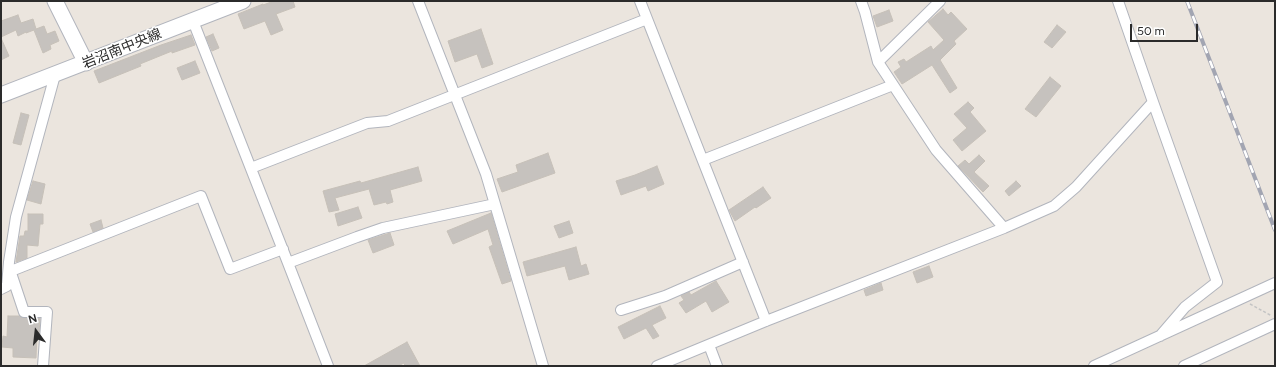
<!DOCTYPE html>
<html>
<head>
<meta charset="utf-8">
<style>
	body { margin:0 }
	#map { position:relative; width:1276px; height:367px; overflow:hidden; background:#ebe5de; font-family:Figtree,sans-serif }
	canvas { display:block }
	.frame { position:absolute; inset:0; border:2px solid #2b2b2b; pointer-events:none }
	.north { position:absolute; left:16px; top:311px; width:40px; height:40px; -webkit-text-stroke:3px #fff; paint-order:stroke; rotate:345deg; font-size:11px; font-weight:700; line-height:16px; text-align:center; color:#2b2b2b }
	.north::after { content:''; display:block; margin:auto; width:14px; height:18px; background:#2b2b2b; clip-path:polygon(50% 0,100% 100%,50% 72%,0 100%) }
	.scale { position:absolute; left:1130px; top:24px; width:68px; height:18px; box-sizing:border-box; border:2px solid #2b2b2b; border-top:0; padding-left:5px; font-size:12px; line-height:14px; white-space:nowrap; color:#2b2b2b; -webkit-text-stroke:3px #fff; paint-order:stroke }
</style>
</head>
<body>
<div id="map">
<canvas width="1276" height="367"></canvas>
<div class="frame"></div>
<div class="north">N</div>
<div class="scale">50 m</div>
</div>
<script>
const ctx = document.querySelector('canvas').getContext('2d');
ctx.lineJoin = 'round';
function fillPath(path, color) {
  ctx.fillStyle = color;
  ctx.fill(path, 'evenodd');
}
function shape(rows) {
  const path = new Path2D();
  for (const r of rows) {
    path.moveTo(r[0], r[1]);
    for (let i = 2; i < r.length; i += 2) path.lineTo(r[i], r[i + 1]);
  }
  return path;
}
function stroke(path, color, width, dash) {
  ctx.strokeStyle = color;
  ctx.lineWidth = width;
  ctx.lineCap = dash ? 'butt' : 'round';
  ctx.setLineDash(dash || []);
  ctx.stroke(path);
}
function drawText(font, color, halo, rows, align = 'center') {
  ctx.font = font + ' Figtree,"Noto Sans JP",sans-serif';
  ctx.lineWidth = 3;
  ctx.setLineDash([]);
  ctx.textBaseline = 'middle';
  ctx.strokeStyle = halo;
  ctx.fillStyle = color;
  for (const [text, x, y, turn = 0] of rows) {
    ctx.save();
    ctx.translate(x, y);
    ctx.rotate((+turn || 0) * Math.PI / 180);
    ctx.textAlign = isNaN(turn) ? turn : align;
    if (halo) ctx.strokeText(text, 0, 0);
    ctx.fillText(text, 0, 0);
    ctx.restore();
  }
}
const building = shape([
	[274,1,293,1,295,7,276,14,283,30,271,35,265,21,244,29,238,14,263,4,263,5,274,1],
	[943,9,948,15,951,12,967,29,954,41,956,44,940,60,957,88,950,93,932,65,902,84,894,72,901,67,898,62,904,59,906,62,931,46,933,50,944,40,928,22,943,9],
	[889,10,893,21,877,27,873,16,889,10],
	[18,15,21,23,33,19,36,29,44,26,47,34,55,31,59,41,50,45,51,49,43,53,34,30,26,33,26,32,18,36,16,30,1,37,1,21,18,15],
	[1057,25,1066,32,1052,48,1044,42,1057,25],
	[481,29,493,64,482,68,477,54,455,62,448,41,481,29],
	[213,34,219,48,212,51,206,37,213,34],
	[191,35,195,45,172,53,172,51,140,64,141,66,99,83,94,71,161,45,191,35],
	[1,38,9,56,1,60,1,38],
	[195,61,200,73,182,80,177,68,195,61],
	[1050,77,1061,86,1036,117,1025,109,1050,77],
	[968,102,974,108,970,112,986,131,962,151,953,140,967,128,954,114,968,102],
	[21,113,29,115,21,145,13,143,21,113],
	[548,153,555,173,502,192,497,179,518,172,516,165,548,153],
	[979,155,985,161,974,172,989,186,983,192,958,166,965,160,969,164,979,155],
	[657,166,664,184,648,191,646,186,621,195,616,181,635,175,657,166],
	[418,167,422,181,390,190,393,202,387,204,386,202,374,205,369,189,335,198,339,210,329,212,323,191,360,181,361,183,418,167],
	[33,181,45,184,41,204,27,200,33,181],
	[1016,181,1021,186,1009,196,1005,191,1016,181],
	[763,187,771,198,756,208,755,207,735,221,729,210,763,187],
	[358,207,362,218,338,226,335,214,358,207],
	[491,213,511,281,502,284,489,247,493,245,488,229,453,244,447,231,491,213],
	[28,214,43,214,43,224,40,224,38,246,27,245,27,258,16,262,20,236,24,236,25,231,28,231,28,214],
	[101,220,103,228,93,232,90,224,101,220],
	[569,221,573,233,559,238,554,226,569,221],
	[390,233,394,245,373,253,368,240,390,233],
	[576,247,581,266,586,264,589,274,569,280,565,266,527,276,523,262,576,247],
	[929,266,933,277,917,283,913,272,929,266],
	[716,281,729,302,712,312,706,301,686,313,679,303,684,300,681,296,689,292,691,295,716,281],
	[881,283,883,290,866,296,864,290,881,283],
	[660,306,666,318,652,325,659,336,653,339,646,328,624,339,618,327,660,306],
	[8,316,19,316,24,318,40,318,39,335,37,334,36,358,13,357,13,348,2,347,3,336,7,337,8,316],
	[407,342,420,366,405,366,404,363,398,366,364,366,407,342]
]);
fillPath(building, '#c6c2be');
stroke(building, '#c6c0b8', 1);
const street = shape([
	[418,1,486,174,543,366],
	[640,1,766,321],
	[861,1,865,12,878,62,936,150,1004,228],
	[193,21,288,263,357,237,383,228,495,204],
	[878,62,940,1],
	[1153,102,1217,282,1185,307,1160,336],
	[703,160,893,85],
	[251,168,367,123,388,121,647,19],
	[288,263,328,366],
	[10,270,24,312,47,312,43,366],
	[11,271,201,196,230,269,283,249],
	[1,289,7,286,9,262,16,217,55,75],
	[621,310,665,296,743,262],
	[709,345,717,366],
	[657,366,766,321,1004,228,1054,206,1076,187,1153,102,1118,1],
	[1094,366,1275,283],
	[1184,366,1275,324]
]);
const secondary = shape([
	[55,1,86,63],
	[1,95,243,1]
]);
stroke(street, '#b2b5bd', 12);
stroke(secondary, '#b2b5bd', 17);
stroke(shape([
	[1250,304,1272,316]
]), '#c4c4c4', 1.5, [3, 2]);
stroke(street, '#fff', 10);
stroke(secondary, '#fff', 15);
const rail = shape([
	[1187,1,1275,230]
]);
stroke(rail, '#a2a5b2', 4);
stroke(rail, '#fff', 2.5, [8]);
drawText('14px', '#2b2b2b', '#fff', [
	["岩沼南中央線",122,49,-22]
]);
</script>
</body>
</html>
